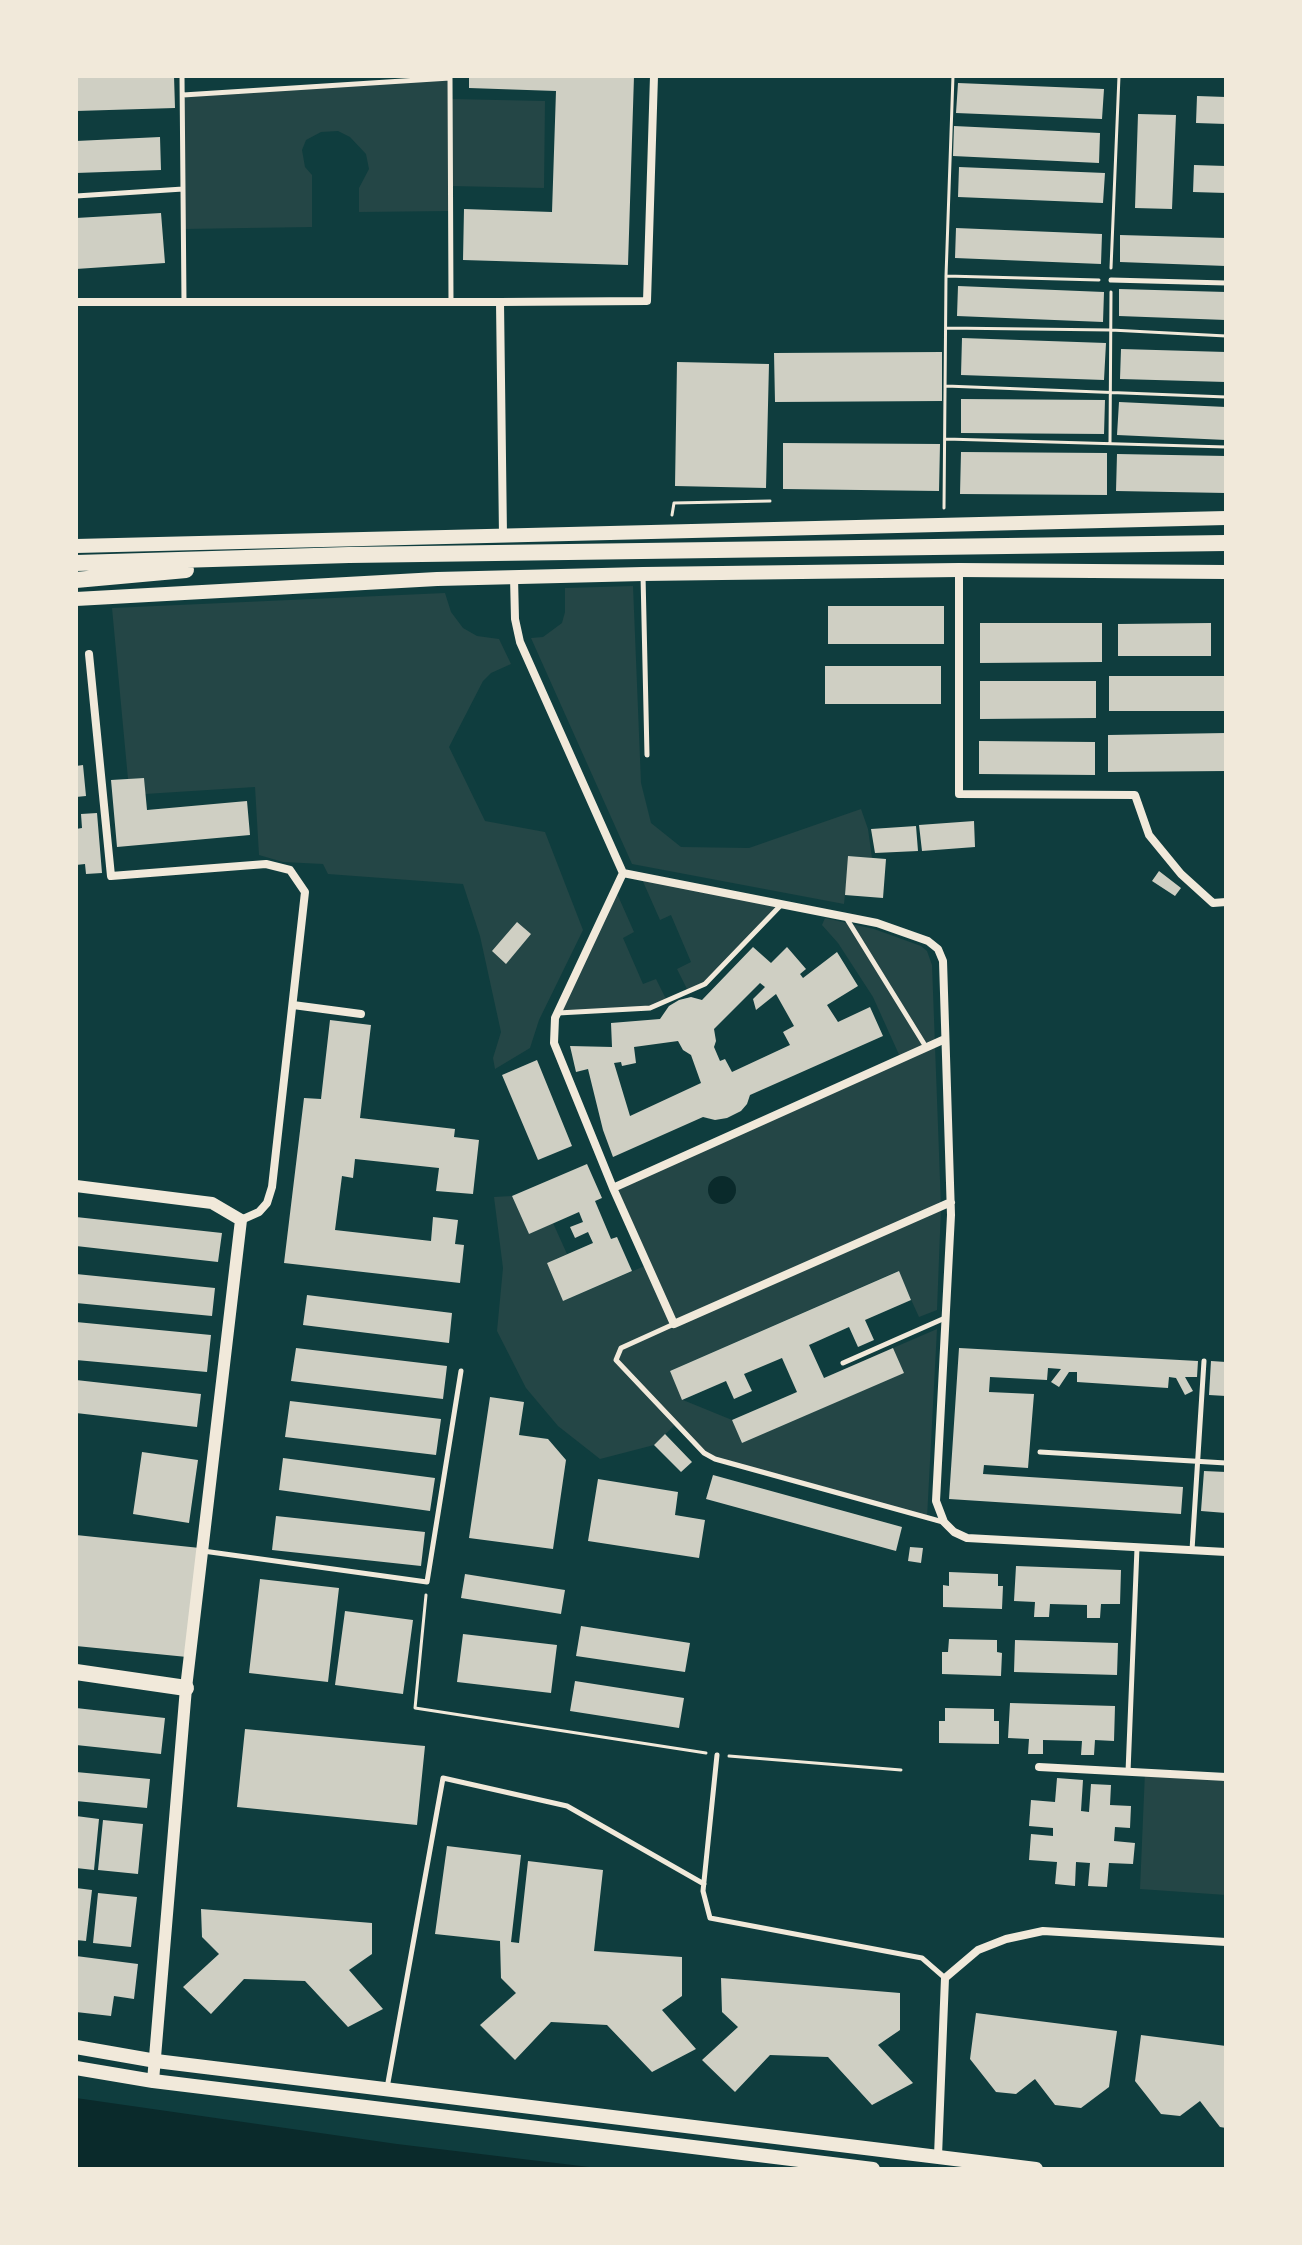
<!DOCTYPE html>
<html>
<head>
<meta charset="utf-8">
<style>
	body { margin:0 }
	#map { position:relative; width:1302px; height:2245px; overflow:hidden; background:#0f3d3e; font-family:"Titillium Web",sans-serif }
	canvas { display:block }
	.frame { position:absolute; inset:0; border:78px solid #f1e9da; pointer-events:none }
</style>
</head>
<body>
<div id="map">
<canvas width="1302" height="2245"></canvas>
<div class="frame"></div>
</div>
<script>
const ctx = document.querySelector('canvas').getContext('2d');
ctx.lineJoin = 'round';
function fillPath(path, color) {
  ctx.fillStyle = color;
  ctx.fill(path, 'evenodd');
}
function shape(rows) {
  const path = new Path2D();
  for (const r of rows) {
    if (r.length === 3) {
      path.moveTo(r[0] + r[2], r[1]);
      path.arc(r[0], r[1], r[2], 0, 2 * Math.PI);
      continue;
    }
    path.moveTo(r[0], r[1]);
    for (let i = 2; i < r.length; i += 2) path.lineTo(r[i], r[i + 1]);
  }
  return path;
}
function stroke(path, color, width, dash) {
  ctx.strokeStyle = color;
  ctx.lineWidth = width;
  ctx.lineCap = dash ? 'butt' : 'round';
  ctx.setLineDash(dash || []);
  ctx.stroke(path);
}
fillPath(shape([
	[450,78,451,99,545,101,544,188,451,186,451,211,359,212,359,188,369,169,366,154,350,137,338,131,321,132,306,140,302,150,305,167,312,175,312,227,183,229,183,95],
	[633,586,641,783,651,823,681,847,749,848,861,809,868,829,872,858,849,856,844,904,632,864,531,638,543,637,562,623,565,612,565,588],
	[445,593,451,612,463,628,477,636,499,639,511,664,491,673,483,681,449,747,485,821,545,832,583,930,539,1020,530,1048,495,1069,493,1058,501,1032,480,936,463,884,328,874,323,864,283,862,259,855,255,787,145,794,144,778,128,779,112,608],
	[641,877,781,904,705,984,688,991,677,969,691,962,671,915,660,920],
	[615,889,634,932,623,938,643,984,656,979,667,1001,650,1008,557,1013],
	[825,918,874,929,921,946,927,951,932,965,941,1207,937,1310,919,1317,898,1271,670,1371,683,1400,732,1420,742,1443,903,1373,893,1348,937,1329,927,1518,715,1459,675,1425,654,1445,600,1459,558,1426,526,1388,497,1331,503,1268,494,1197,512,1196,529,1234,553,1223,567,1254,547,1263,563,1301,647,1265,613,1188,901,1059,873,997,838,943,822,925],
	[1145,1772,1226,1777,1226,1895,1140,1889]
]), '#244646');
fillPath(shape([
	[722,1190,14],
	[76,2098,397,2144,606,2169,76,2169]
]), '#0a2a2b');
fillPath(shape([
	[76,76,174,76,175,108,76,111],
	[469,76,634,76,628,265,463,260,464,209,552,212,556,91,469,88],
	[958,83,1104,89,1102,119,956,113],
	[1197,96,1226,97,1226,124,1196,123],
	[1138,114,1176,115,1172,209,1135,208],
	[954,126,1100,133,1099,163,953,156],
	[160,137,161,170,76,173,76,141],
	[1194,165,1226,166,1226,193,1193,192],
	[959,167,1105,173,1103,203,958,197],
	[161,213,165,263,76,269,76,218],
	[956,228,1102,234,1101,264,955,258],
	[1120,235,1226,238,1226,266,1120,262],
	[958,286,1104,292,1103,322,957,316],
	[1119,289,1226,292,1226,320,1119,316],
	[962,338,1106,343,1104,380,961,375],
	[1121,349,1226,352,1226,382,1120,379],
	[942,352,942,401,775,402,774,353],
	[677,362,769,364,766,488,675,486],
	[961,399,1105,400,1104,434,961,433],
	[1119,402,1226,407,1226,440,1117,435],
	[783,443,940,444,939,491,783,489],
	[961,452,1107,453,1107,495,960,494],
	[1117,454,1226,456,1226,493,1116,491],
	[828,606,944,606,944,644,828,644],
	[980,623,1102,623,1102,662,980,663],
	[1211,623,1211,656,1118,656,1118,624],
	[825,666,941,666,941,704,825,704],
	[1109,676,1226,676,1226,711,1109,711],
	[980,681,1096,681,1096,718,980,719],
	[1226,733,1226,771,1108,772,1108,735],
	[979,741,1095,742,1095,775,979,774],
	[83,765,86,796,76,797,76,766],
	[144,778,147,810,247,801,250,835,117,847,111,780],
	[97,813,102,873,86,874,85,864,76,865,76,829,82,828,81,814],
	[974,821,975,847,922,851,919,825],
	[916,826,918,851,875,853,871,829],
	[848,856,886,859,883,898,845,895],
	[1159,871,1181,888,1175,896,1152,881],
	[517,922,531,934,506,964,492,951],
	[753,947,771,963,787,947,806,969,800,974,803,978,837,952,858,986,827,1005,838,1022,870,1007,883,1036,750,1095,747,1104,741,1111,727,1118,715,1120,703,1117,613,1157,603,1130,588,1069,576,1072,570,1046,612,1047,611,1023,660,1019,669,1006,679,1000,691,997,702,1000],
	[760,983,765,987,753,999,756,1010,776,994,794,1026,783,1032,790,1045,732,1072,725,1059,720,1061,714,1047,716,1041,714,1029],
	[678,1041,683,1050,691,1055,701,1083,630,1116,614,1063,621,1062,622,1066,636,1063,634,1047],
	[330,1020,371,1025,360,1118,455,1129,454,1137,479,1140,473,1194,436,1191,439,1168,355,1159,353,1178,342,1176,335,1230,431,1241,433,1217,458,1220,455,1244,464,1245,460,1283,284,1263,304,1098,321,1099],
	[537,1060,572,1146,538,1160,502,1075],
	[587,1164,602,1198,595,1201,611,1239,617,1237,632,1271,563,1301,547,1263,593,1243,588,1232,575,1238,570,1227,583,1222,579,1212,529,1234,512,1196],
	[76,1217,222,1233,218,1262,76,1246],
	[899,1271,911,1300,865,1320,874,1340,858,1347,849,1327,809,1345,824,1378,893,1348,904,1373,742,1443,732,1420,797,1392,782,1358,744,1374,752,1391,734,1399,726,1381,682,1400,670,1371],
	[76,1274,215,1288,212,1316,76,1303],
	[307,1295,452,1313,449,1343,303,1325],
	[76,1322,211,1335,207,1372,76,1360],
	[296,1348,447,1366,443,1399,291,1381],
	[959,1348,1198,1361,1197,1377,1185,1377,1193,1391,1185,1395,1176,1378,1169,1377,1168,1388,1077,1382,1077,1372,1069,1372,1059,1387,1051,1382,1061,1369,1048,1368,1047,1380,990,1377,989,1392,1034,1394,1028,1468,984,1465,983,1474,1183,1487,1181,1514,949,1499],
	[1211,1361,1226,1362,1226,1396,1209,1395],
	[76,1380,201,1394,197,1427,76,1413],
	[490,1397,524,1402,519,1435,548,1439,566,1460,553,1549,469,1538],
	[290,1401,441,1419,436,1455,285,1437],
	[665,1434,692,1462,681,1472,654,1445],
	[142,1452,198,1460,189,1523,133,1514],
	[283,1458,435,1478,430,1511,279,1490],
	[1204,1471,1226,1472,1226,1513,1201,1511],
	[713,1475,902,1527,896,1551,706,1499],
	[598,1479,678,1492,675,1515,705,1520,699,1558,588,1541],
	[276,1516,425,1532,421,1566,272,1550],
	[76,1535,200,1548,187,1657,76,1646],
	[910,1547,923,1548,921,1563,908,1561],
	[1016,1566,1121,1570,1120,1604,1101,1604,1100,1618,1087,1618,1087,1605,1050,1604,1049,1617,1034,1617,1035,1602,1014,1601],
	[949,1572,998,1574,998,1586,1003,1586,1002,1609,943,1607,943,1585,949,1586],
	[465,1574,565,1590,561,1614,461,1598],
	[260,1579,339,1588,328,1682,249,1673],
	[345,1611,413,1620,403,1694,335,1685],
	[581,1626,690,1643,685,1672,576,1656],
	[463,1634,557,1645,551,1693,457,1682],
	[949,1639,997,1640,997,1652,1002,1653,1001,1676,942,1674,942,1652,948,1652],
	[1015,1640,1118,1643,1117,1675,1014,1672],
	[575,1681,684,1698,679,1728,570,1711],
	[1010,1703,1115,1706,1114,1741,1095,1740,1094,1755,1081,1755,1082,1741,1043,1740,1043,1754,1028,1754,1029,1739,1008,1738],
	[76,1708,165,1718,161,1754,76,1745],
	[945,1708,994,1709,994,1721,999,1721,999,1744,939,1743,939,1721,945,1721],
	[245,1729,425,1746,417,1825,237,1807],
	[76,1772,150,1779,147,1808,76,1801],
	[1057,1778,1083,1780,1081,1811,1089,1812,1091,1784,1111,1785,1110,1805,1131,1806,1130,1828,1115,1827,1114,1841,1135,1843,1133,1864,1109,1863,1107,1887,1088,1886,1090,1863,1076,1862,1075,1886,1055,1884,1057,1862,1029,1860,1031,1834,1053,1836,1053,1828,1029,1826,1031,1800,1055,1802],
	[76,1816,99,1819,94,1870,76,1868],
	[103,1820,143,1824,138,1874,98,1870],
	[447,1846,521,1855,511,1942,519,1943,528,1861,603,1870,594,1951,682,1957,682,1996,662,2010,696,2049,652,2072,607,2025,551,2022,515,2060,480,2025,516,1993,501,1978,500,1941,435,1934],
	[76,1888,92,1890,86,1941,76,1940],
	[98,1893,137,1897,131,1947,93,1943],
	[201,1909,372,1923,372,1954,349,1970,383,2009,348,2027,305,1981,244,1979,211,2014,183,1987,219,1954,202,1937],
	[76,1956,138,1964,134,1999,114,1996,111,2016,76,2012],
	[721,1978,900,1993,900,2030,878,2045,913,2083,872,2105,828,2057,770,2055,735,2092,702,2060,738,2027,722,2012],
	[976,2013,1117,2031,1109,2087,1081,2108,1055,2105,1035,2079,1016,2094,996,2092,970,2059],
	[1141,2035,1226,2046,1226,2128,1220,2127,1200,2101,1180,2116,1161,2114,1135,2081]
]), '#cfcfc3');
stroke(shape([
	[1111,268,1119,76],
	[946,276,953,76],
	[946,328,1111,330,1226,336],
	[946,386,1226,397],
	[946,439,1226,447],
	[1110,442,1111,292],
	[944,508,946,276,1099,280],
	[672,515,674,503,770,501],
	[426,1595,415,1708,706,1753],
	[729,1756,901,1770]
]), '#f1e9da', 3);
stroke(shape([
	[182,76,184,302],
	[450,76,451,302],
	[183,95,450,78],
	[76,196,183,189],
	[1111,280,1226,283],
	[643,575,647,755],
	[845,916,926,1047],
	[558,1013,650,1008,705,984,781,905],
	[674,1324,621,1348,616,1360,704,1453,715,1459,943,1522],
	[843,1363,945,1318],
	[1040,1452,1226,1463],
	[1192,1550,1204,1361],
	[203,1551,427,1582,461,1371],
	[717,1755,703,1891,710,1918,922,1958,945,1978],
	[1128,1772,1137,1548],
	[387,2088,443,1778,567,1806,704,1884]
]), '#f1e9da', 5);
stroke(shape([
	[76,302,500,302],
	[503,536,500,302,647,301,654,76],
	[959,570,959,794,1135,795,1149,835,1181,874,1213,903,1226,902],
	[514,577,515,619,520,642,623,873,877,923,928,941,938,949,943,961,951,1215,936,1501,944,1522,954,1532,967,1538,1226,1552],
	[89,654,111,876,266,864,290,870,305,892,272,1187,267,1203,259,1212,241,1220],
	[623,873,555,1018,554,1043,613,1188,674,1324,951,1202],
	[293,1005,361,1014],
	[613,1188,945,1039],
	[1039,1767,1226,1777],
	[938,2156,945,1978,978,1950,1006,1939,1043,1931,1226,1942]
]), '#f1e9da', 8);
stroke(shape([
	[76,1186,212,1203,241,1220,186,1688,153,2081]
]), '#f1e9da', 12);
stroke(shape([
	[76,546,1226,518],
	[76,599,437,579,643,574,959,570,1226,572],
	[76,2047,156,2061,1036,2169],
	[76,2068,153,2081,873,2169]
]), '#f1e9da', 14);
stroke(shape([
	[76,563,349,555,1226,543],
	[76,580,186,570],
	[76,1672,186,1688]
]), '#f1e9da', 16);
</script>
</body>
</html>
